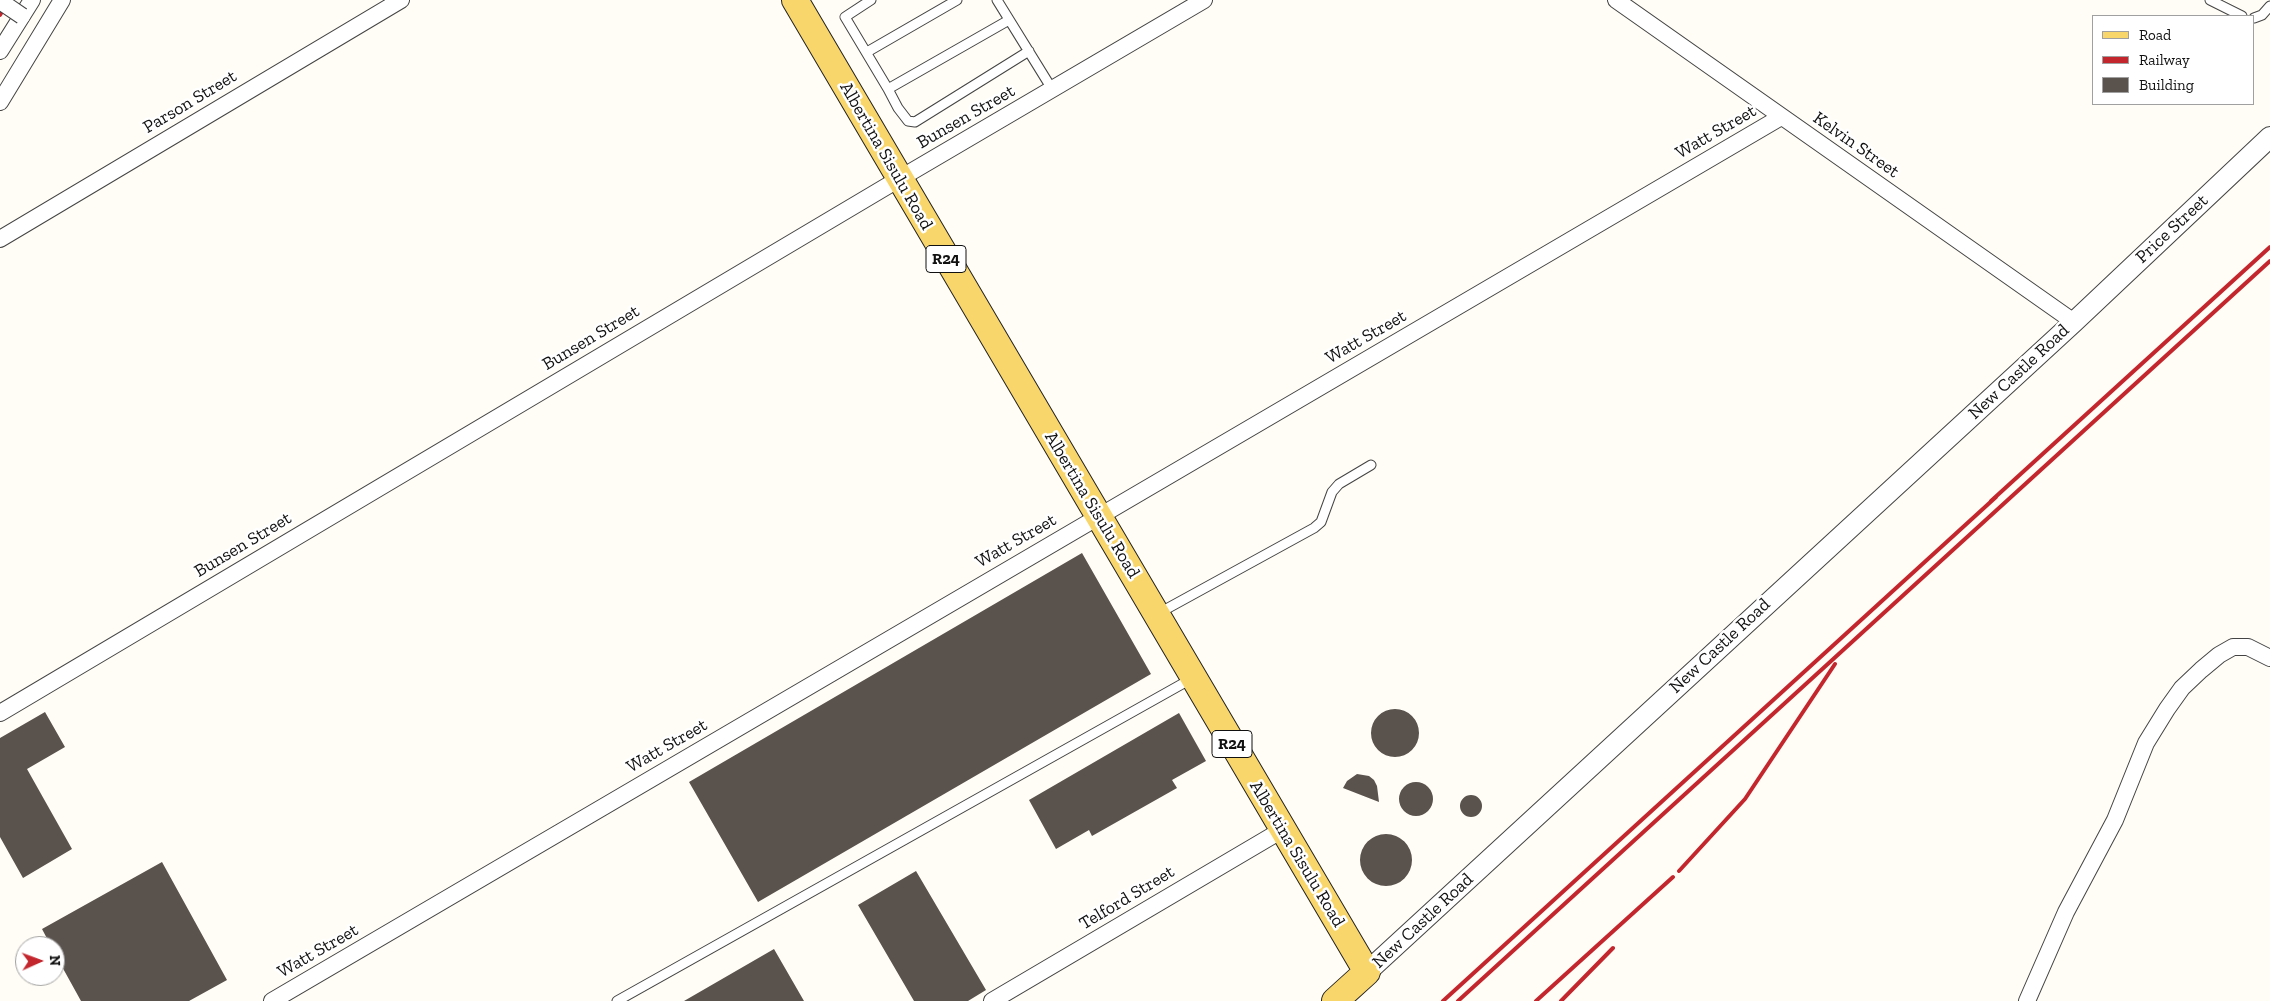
<!DOCTYPE html>
<html>
<head>
<meta charset="utf-8">
<style>
	body { margin:0 }
	#map { position:relative; width:2270px; height:1001px; overflow:hidden; background:#fffdf5; font-family:"Zilla Slab",serif }
	canvas { display:block }
	.legend { position:absolute; left:2092px; top:15px; width:162px; height:90px; box-sizing:border-box; background:#fff; border:1px solid #a0a0a0; margin:0; padding:6px 9px; list-style:none; font-size:15px; color:#111 }
	.legend li { display:flex; align-items:center; gap:10px; height:25px }
	.legend b { width:25px; border:1px solid #a0a0a0 }
	.north { position:absolute; left:15px; top:936px; width:50px; height:50px; box-sizing:border-box; background:#fff; border:1px solid #a0a0a0; border-radius:50%; rotate:88deg; font-size:14px; font-weight:700; line-height:20px; text-align:center; color:#111 }
	.north::after { content:''; display:block; margin:auto; width:18px; height:22px; background:#c4262e; clip-path:polygon(50% 0,100% 100%,50% 72%,0 100%) }
</style>
</head>
<body>
<div id="map">
<canvas width="2270" height="1001"></canvas>
<ul class="legend">
<li><b style="height:6px;background:#f9d66b"></b>Road</li>
<li><b style="height:6px;background:#c4262e"></b>Railway</li>
<li><b style="height:14px;background:#5a524d"></b>Building</li>
</ul>
<div class="north">N</div>
</div>
<script>
const ctx = document.querySelector('canvas').getContext('2d');
ctx.lineJoin = 'round';
function fillPath(path, color) {
  ctx.fillStyle = color;
  ctx.fill(path, 'evenodd');
}
function shape(rows) {
  const path = new Path2D();
  for (const r of rows) {
    if (r.length === 3) {
      path.moveTo(r[0] + r[2], r[1]);
      path.arc(r[0], r[1], r[2], 0, 2 * Math.PI);
      continue;
    }
    path.moveTo(r[0], r[1]);
    for (let i = 2; i < r.length; i += 2) path.lineTo(r[i], r[i + 1]);
  }
  return path;
}
function stroke(path, color, width, dash) {
  ctx.strokeStyle = color;
  ctx.lineWidth = width;
  ctx.lineCap = dash ? 'butt' : 'round';
  ctx.setLineDash(dash || []);
  ctx.stroke(path);
}
function drawText(font, color, halo, rows, align = 'center') {
  ctx.font = font + ' "Zilla Slab",serif';
  ctx.lineWidth = 5;
  ctx.setLineDash([]);
  ctx.textBaseline = 'middle';
  ctx.strokeStyle = halo;
  ctx.fillStyle = color;
  for (const [text, x, y, turn = 0] of rows) {
    ctx.save();
    ctx.translate(x, y);
    ctx.rotate((+turn || 0) * Math.PI / 180);
    ctx.textAlign = isNaN(turn) ? turn : align;
    if (halo) ctx.strokeText(text, 0, 0);
    ctx.fillText(text, 0, 0);
    ctx.restore();
  }
}
fillPath(shape([
	[1082,553,1151,674,758,902,689,782],
	[1395,733,24],
	[45,712,65,747,27,769,72,849,23,878,0,837,0,738],
	[1179,713,1206,761,1172,780,1177,788,1092,836,1089,830,1056,849,1029,800],
	[1357,774,1369,776,1374,780,1377,786,1379,802,1343,788,1347,781],
	[1416,799,17],
	[1471,806,11],
	[1386,860,26],
	[162,862,227,980,189,1001,81,1001,55,954,55,946,51,946,42,929],
	[916,871,986,990,968,1001,914,1001,858,905],
	[774,949,804,1001,684,1001]
]), '#5a524d');
const service = shape([
	[871,0,845,17,888,89],
	[997,0,1052,89],
	[2210,0,2242,16],
	[2254,18,2262,15,2270,6],
	[1009,20,888,89,898,108,908,121,915,122,1029,51],
	[867,52,957,0],
	[1159,613,1314,528,1321,522,1332,492,1339,484,1371,465],
	[617,1001,1191,679]
]);
const minor = shape([
	[1616,0,2074,322],
	[0,51,32,0],
	[0,102,62,0],
	[0,239,401,0],
	[0,713,899,179,1204,0],
	[272,1001,1781,117],
	[992,1001,1282,830],
	[2027,1001,2066,912,2115,820,2146,743,2167,709,2182,688,2201,670,2219,655,2233,647,2248,647,2270,658]
]);
const tertiary = shape([
	[1367,972,2074,322,2270,137]
]);
const primary = shape([
	[795,0,1367,972,1335,1001]
]);
stroke(service, '#444', 11);
stroke(minor, '#444', 18);
stroke(tertiary, '#444', 22);
stroke(primary, '#222', 28);
stroke(service, '#fff', 9);
stroke(minor, '#fff', 16);
stroke(tertiary, '#fff', 20);
stroke(primary, '#f9d66b', 26);
stroke(shape([
	[0,15,9,0],
	[1991,501,2270,247],
	[1679,871,1745,799,1835,664],
	[1443,1001,1996,497],
	[1458,1001,2270,261],
	[1536,1001,1673,877],
	[1561,1001,1613,948]
]), '#c4262e', 4);
const minorBridge = shape([
	[0,1,22,16]
]);
stroke(minorBridge, '#444', 18, []);
stroke(minorBridge, '#fff', 16);
for (const [x, y, w] of [
	[946,259,40],
	[1232,744,40]
]) {
  const box = new Path2D();
  box.roundRect(x - w / 2, y - 13.5, w, 27, 4);
  ctx.fillStyle = '#fff';
  ctx.fill(box);
  stroke(box, '#111', 1);
}
drawText('bold 16px', '#111', null, [
	["R24",946,259],
	["R24",1232,744]
]);
drawText('18px', '#111', '#fff', [
	["Parson Street",190,102,-31],
	["Bunsen Street",966,117,-30],
	["Watt Street",1716,132,-30],
	["Kelvin Street",1856,145,35],
	["Albertina Sisulu Road",886,156,60],
	["Price Street",2172,229,-43],
	["Watt Street",1366,337,-30],
	["Bunsen Street",591,338,-31],
	["New Castle Road",2019,372,-43],
	["Albertina Sisulu Road",1092,505,59],
	["Watt Street",1016,541,-30],
	["Bunsen Street",243,545,-31],
	["New Castle Road",1720,646,-43],
	["Watt Street",667,746,-30],
	["Albertina Sisulu Road",1297,854,59],
	["Telford Street",1127,898,-31],
	["New Castle Road",1423,921,-43],
	["Watt Street",318,951,-30]
]);
</script>
</body>
</html>
